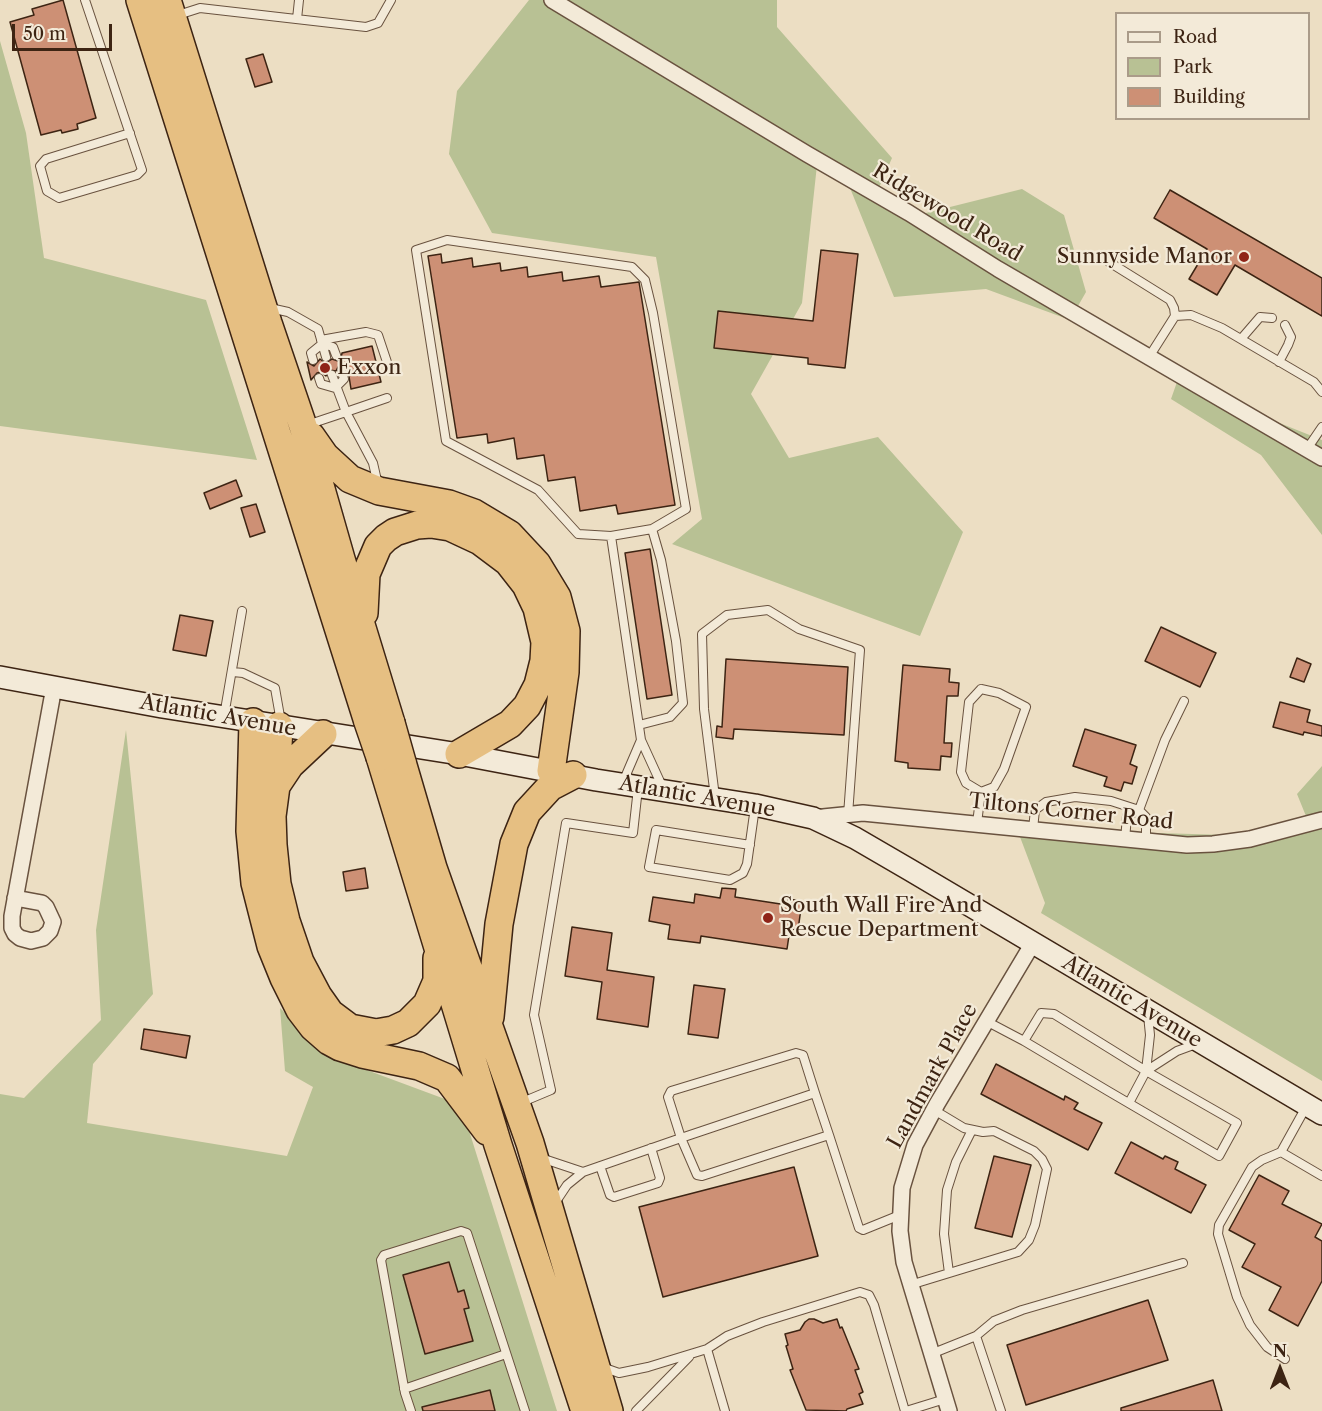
<!DOCTYPE html>
<html>
<head>
<meta charset="utf-8">
<style>
	body { margin:0 }
	#map { position:relative; width:1322px; height:1411px; overflow:hidden; background:#ecdec3; font-family:"Libre Caslon Text",serif }
	canvas { display:block }
	.legend { position:absolute; left:1115px; top:12px; width:195px; height:108px; box-sizing:border-box; background:#f3ead8; border:2px solid #aa9b89; margin:0; padding:8px 10px; list-style:none; font-size:18px; color:#3d2413 }
	.legend li { display:flex; align-items:center; gap:12px; height:30px }
	.legend b { width:30px; border:2px solid #aa9b89 }
	.north { position:absolute; left:1250px; top:1339px; width:60px; height:60px; -webkit-text-stroke:4px #f3ead8; paint-order:stroke; rotate:0deg; font-size:16px; font-weight:700; line-height:24px; text-align:center; color:#3d2413 }
	.north::after { content:''; display:block; margin:auto; width:21px; height:27px; background:#3d2413; clip-path:polygon(50% 0,100% 100%,50% 72%,0 100%) }
	.scale { position:absolute; left:12px; top:24px; width:100px; height:27px; box-sizing:border-box; border:3px solid #3d2413; border-top:0; padding-left:8px; font-size:18px; line-height:21px; white-space:nowrap; color:#3d2413; -webkit-text-stroke:4px #f3ead8; paint-order:stroke }
</style>
</head>
<body>
<div id="map">
<canvas width="1322" height="1411"></canvas>
<ul class="legend">
<li><b style="height:8px;background:#f3ead8"></b>Road</li>
<li><b style="height:16px;background:#b8c194"></b>Park</li>
<li><b style="height:16px;background:#cd9075"></b>Building</li>
</ul>
<div class="north">N</div>
<div class="scale">50 m</div>
</div>
<script>
const ctx = document.querySelector('canvas').getContext('2d');
ctx.lineJoin = 'round';
function fillPath(path, color) {
  ctx.fillStyle = color;
  ctx.fill(path, 'evenodd');
}
function shape(rows) {
  const path = new Path2D();
  for (const r of rows) {
    path.moveTo(r[0], r[1]);
    for (let i = 2; i < r.length; i += 2) path.lineTo(r[i], r[i + 1]);
  }
  return path;
}
function stroke(path, color, width, dash) {
  ctx.strokeStyle = color;
  ctx.lineWidth = width;
  ctx.lineCap = dash ? 'butt' : 'round';
  ctx.setLineDash(dash || []);
  ctx.stroke(path);
}
function drawText(font, color, halo, rows, align = 'center') {
  ctx.font = font + ' "Libre Caslon Text",serif';
  ctx.lineWidth = 4.5;
  ctx.setLineDash([]);
  ctx.textBaseline = 'middle';
  ctx.strokeStyle = halo;
  ctx.fillStyle = color;
  for (const [text, x, y, turn = 0] of rows) {
    ctx.save();
    ctx.translate(x, y);
    ctx.rotate((+turn || 0) * Math.PI / 180);
    ctx.textAlign = isNaN(turn) ? turn : align;
    if (halo) ctx.strokeText(text, 0, 0);
    ctx.fillText(text, 0, 0);
    ctx.restore();
  }
}
fillPath(shape([
	[529,0,777,0,777,27,892,158,874,199,906,218,1022,189,1064,215,1086,292,1070,320,986,289,894,297,848,183,817,165,802,303,751,394,789,458,878,437,963,532,920,636,672,544,702,519,656,257,492,233,449,154,457,91],
	[0,41,26,133,44,258,206,300,257,460,0,426],
	[1177,382,1322,440,1322,535,1261,455,1171,399],
	[126,730,153,994,93,1064,87,1123,287,1156,313,1087,285,1071,280,1008,329,1056,461,1105,557,1411,0,1411,0,1094,24,1098,101,1020,96,930],
	[1322,766,1322,1081,1041,913,1045,903,1017,829,1262,836,1308,821,1297,794]
]), '#b8c194');
const building = shape([
	[63,0,96,118,77,124,78,129,62,133,61,130,41,135,10,22,34,15,32,9,63,0],
	[263,54,272,82,255,87,246,59,263,54],
	[1170,190,1322,278,1322,316,1235,265,1217,295,1189,279,1207,249,1154,218,1170,190],
	[821,250,858,254,845,368,808,364,808,358,714,348,718,311,813,321,821,250],
	[441,254,442,263,472,258,473,267,500,263,501,271,527,267,528,277,562,272,563,281,599,276,601,287,639,282,675,505,618,514,616,505,580,511,575,477,548,481,544,455,517,459,514,438,488,443,487,434,457,438,428,256,441,254],
	[372,346,381,382,351,389,348,370,343,366,338,367,336,371,329,370,326,376,321,372,317,373,311,380,307,362,314,366,320,359,325,363,332,359,338,361,341,358,342,353,372,346],
	[236,480,242,496,210,509,204,493,236,480],
	[256,504,265,532,250,537,241,508,256,504],
	[650,549,672,695,647,699,625,553,650,549],
	[180,615,213,621,206,656,173,650,180,615],
	[1161,627,1216,653,1200,687,1145,661,1161,627],
	[1297,658,1311,664,1304,682,1290,677,1297,658],
	[726,659,848,667,844,735,734,729,733,739,716,737,717,726,722,727,726,659],
	[903,665,950,669,949,682,959,683,958,696,947,696,944,743,952,743,951,757,941,756,940,770,908,768,908,763,895,761,903,665],
	[1280,702,1310,710,1307,722,1322,726,1322,736,1304,732,1303,735,1273,727,1280,702],
	[1085,729,1136,745,1130,764,1137,767,1132,784,1124,782,1121,791,1104,786,1107,777,1073,766,1085,729],
	[365,868,368,888,346,891,343,872,365,868],
	[722,888,736,889,735,897,787,905,788,899,802,901,798,930,790,929,787,949,701,936,700,943,668,939,670,925,649,921,653,897,694,903,695,894,720,898,722,888],
	[572,927,612,933,607,970,654,977,648,1027,597,1019,602,982,565,976,572,927],
	[694,985,725,989,718,1038,688,1034,694,985],
	[144,1029,190,1036,186,1058,141,1049,144,1029],
	[996,1064,1064,1100,1065,1096,1078,1103,1074,1109,1102,1123,1088,1150,981,1094,996,1064],
	[1131,1142,1163,1159,1165,1156,1178,1162,1175,1169,1206,1185,1191,1213,1115,1173,1131,1142],
	[994,1156,1031,1165,1012,1237,975,1228,994,1156],
	[794,1167,818,1256,663,1297,639,1207,794,1167],
	[1259,1175,1289,1191,1282,1204,1322,1224,1315,1237,1322,1241,1322,1281,1298,1326,1269,1310,1281,1287,1242,1267,1255,1244,1229,1230,1259,1175],
	[449,1262,458,1292,464,1290,469,1308,464,1309,473,1341,425,1354,403,1275,449,1262],
	[1148,1300,1168,1360,1026,1405,1007,1345,1148,1300],
	[809,1319,814,1319,823,1323,837,1319,840,1328,842,1327,859,1369,855,1370,863,1392,859,1394,863,1404,847,1409,846,1411,806,1410,790,1370,793,1369,786,1346,788,1345,785,1334,800,1330,805,1322,809,1319],
	[1213,1380,1222,1411,1121,1411,1121,1408,1213,1380],
	[490,1390,495,1411,423,1411,422,1407,490,1390]
]);
fillPath(building, '#cd9075');
stroke(building, '#3d2413', 1.5);
const lane = shape([
	[85,0,142,170,137,175,59,198,47,191,40,166,46,159,130,133],
	[178,15,200,8,366,27,378,23,391,0],
	[297,19,299,0],
	[1109,262,1170,300,1174,308,1175,316],
	[270,308,288,312,318,329,326,357],
	[1241,339,1260,317,1272,318],
	[321,340,366,332,378,335,387,362],
	[1149,357,1175,316,1191,315,1222,328,1314,382,1322,392],
	[313,360,311,353,322,344,333,347,336,355],
	[1279,362,1288,345,1291,337,1285,325],
	[319,378,321,384,335,388,344,379,342,372],
	[307,425,346,412,332,375],
	[1307,449,1322,427],
	[378,485,373,463,346,412,387,398],
	[611,536,578,534,538,490,446,441,416,250,447,240,632,267,645,280,653,313,686,509,652,529,611,536,641,740],
	[233,672,243,673,275,688,281,722],
	[981,689,999,693,1026,707,1004,769,994,787,981,792,966,783,961,772,969,702,981,689],
	[224,716,242,611],
	[639,725,670,717,683,703,676,641,661,560,652,529],
	[623,782,641,740,662,786],
	[715,797,704,709,702,634,727,615,768,610,799,629,860,650,848,815],
	[977,823,981,792],
	[1033,829,1035,810,1046,802,1075,797,1111,801,1139,810,1165,740,1184,701],
	[1125,840,1127,816,1139,810,1146,817,1146,842],
	[750,845,656,830,649,867,730,880,743,873,747,864,755,807],
	[1148,1015,1150,1035,1146,1071,1177,1051,1196,1044],
	[986,1021,1024,1041,1108,1091,1219,1156,1237,1123,1146,1071,1129,1103],
	[1024,1041,1041,1013,1054,1014,1146,1071],
	[815,1093,681,1138,668,1097,671,1091,796,1053,803,1055,815,1093,829,1135],
	[520,1103,551,1090,534,1015,566,823,633,833,638,788],
	[1306,1107,1281,1152,1322,1176],
	[1281,1152,1262,1160,1252,1167,1219,1225,1218,1234,1237,1297,1250,1325,1267,1347,1285,1359],
	[541,1158,583,1172,567,1185,555,1203],
	[600,1166,610,1195,614,1197,658,1183,660,1178,651,1148],
	[583,1172,681,1138,697,1175,702,1176,829,1135,859,1228,863,1230,900,1215],
	[949,1273,944,1234,947,1190,956,1162,972,1130],
	[910,1285,1018,1252,1029,1240,1035,1225,1047,1169,1042,1159,1034,1151,994,1131,983,1132,964,1128,934,1110],
	[931,1354,976,1336],
	[602,1367,619,1373,648,1367,707,1349],
	[404,1389,506,1354],
	[411,1411,405,1393,381,1260,384,1255,461,1231,467,1233,525,1411],
	[636,1411,689,1357],
	[725,1411,707,1349,727,1336,763,1322,860,1292,869,1295,874,1305,905,1411],
	[906,1411,945,1399],
	[1001,1411,976,1336,994,1321,1022,1310,1183,1263]
]);
const street = shape([
	[552,0,807,154,909,213,998,269,1322,458],
	[813,818,863,813,1187,845,1213,844,1250,839,1322,820],
	[15,898,42,903,46,907,53,922,50,931,43,938,31,941,20,938,15,934,12,928,12,916,54,687],
	[949,1411,904,1262,900,1231,902,1188,915,1145,937,1104,1033,943]
]);
const secondary = shape([
	[0,677,162,707,459,754,596,780,755,805,813,818,855,838,910,870,1322,1114]
]);
const highway = shape([
	[140,0,368,722],
	[167,0,268,323,303,426,341,559,391,723],
	[311,436,325,456,350,479,379,491,449,504,474,513,509,534,537,564,557,597,566,631,565,672,551,771],
	[364,613,366,574,378,546,386,538,395,532,417,525,431,524,450,527,480,541,508,562,526,585,537,608,545,642,544,661,538,685,527,706,510,724,459,754],
	[253,722,250,831,255,883,271,946,284,978,300,1010,313,1027,329,1041,340,1047,362,1054,419,1066,447,1078,487,1131],
	[323,734,290,765,276,786,272,816,273,845,277,884,286,921,300,962,318,996,330,1013,350,1028,376,1033,393,1030,408,1023,427,1004,437,981,437,958],
	[380,757,498,1145,585,1411],
	[402,762,433,868,530,1143,609,1411],
	[276,786,279,726],
	[490,1017,499,924,514,844,527,812,550,787,573,775]
]);
stroke(lane, '#69523f', 10);
stroke(street, '#69523f', 18);
stroke(secondary, '#3d2413', 24);
stroke(highway, '#3d2413', 30);
stroke(lane, '#f3ead8', 8);
stroke(street, '#f3ead8', 15);
stroke(secondary, '#f3ead8', 21);
stroke(highway, '#e6bf82', 27);
const highwayBridge = shape([
	[368,722,380,757],
	[391,723,402,762]
]);
stroke(highwayBridge, '#3d2413', 30, []);
stroke(highwayBridge, '#e6bf82', 27);
for (const [x, y, r, color] of [
	[1244,257,6,"#8f2418"],
	[325,368,6,"#8f2418"],
	[768,918,6,"#8f2418"]
]) {
  const dot = new Path2D();
  dot.arc(x, y, r, 0, 2 * Math.PI);
  ctx.fillStyle = color;
  ctx.fill(dot);
  stroke(dot, '#f3ead8', 2);
}
drawText('21px', '#3d2413', '#f3ead8', [
	["Ridgewood Road",947,213,31],
	["Atlantic Avenue",218,716,10],
	["Atlantic Avenue",697,797,10],
	["Tiltons Corner Road",1071,812,6],
	["Atlantic Avenue",1132,1002,31],
	["Landmark Place",933,1076,-61]
]);
drawText('21px', '#3d2413', '#f3ead8', [
	["Sunnyside Manor",1232,257,"right"],
	["Exxon",337,368],
	["South Wall Fire And",780,906],
	["Rescue Department",780,930]
], 'left');
</script>
</body>
</html>
